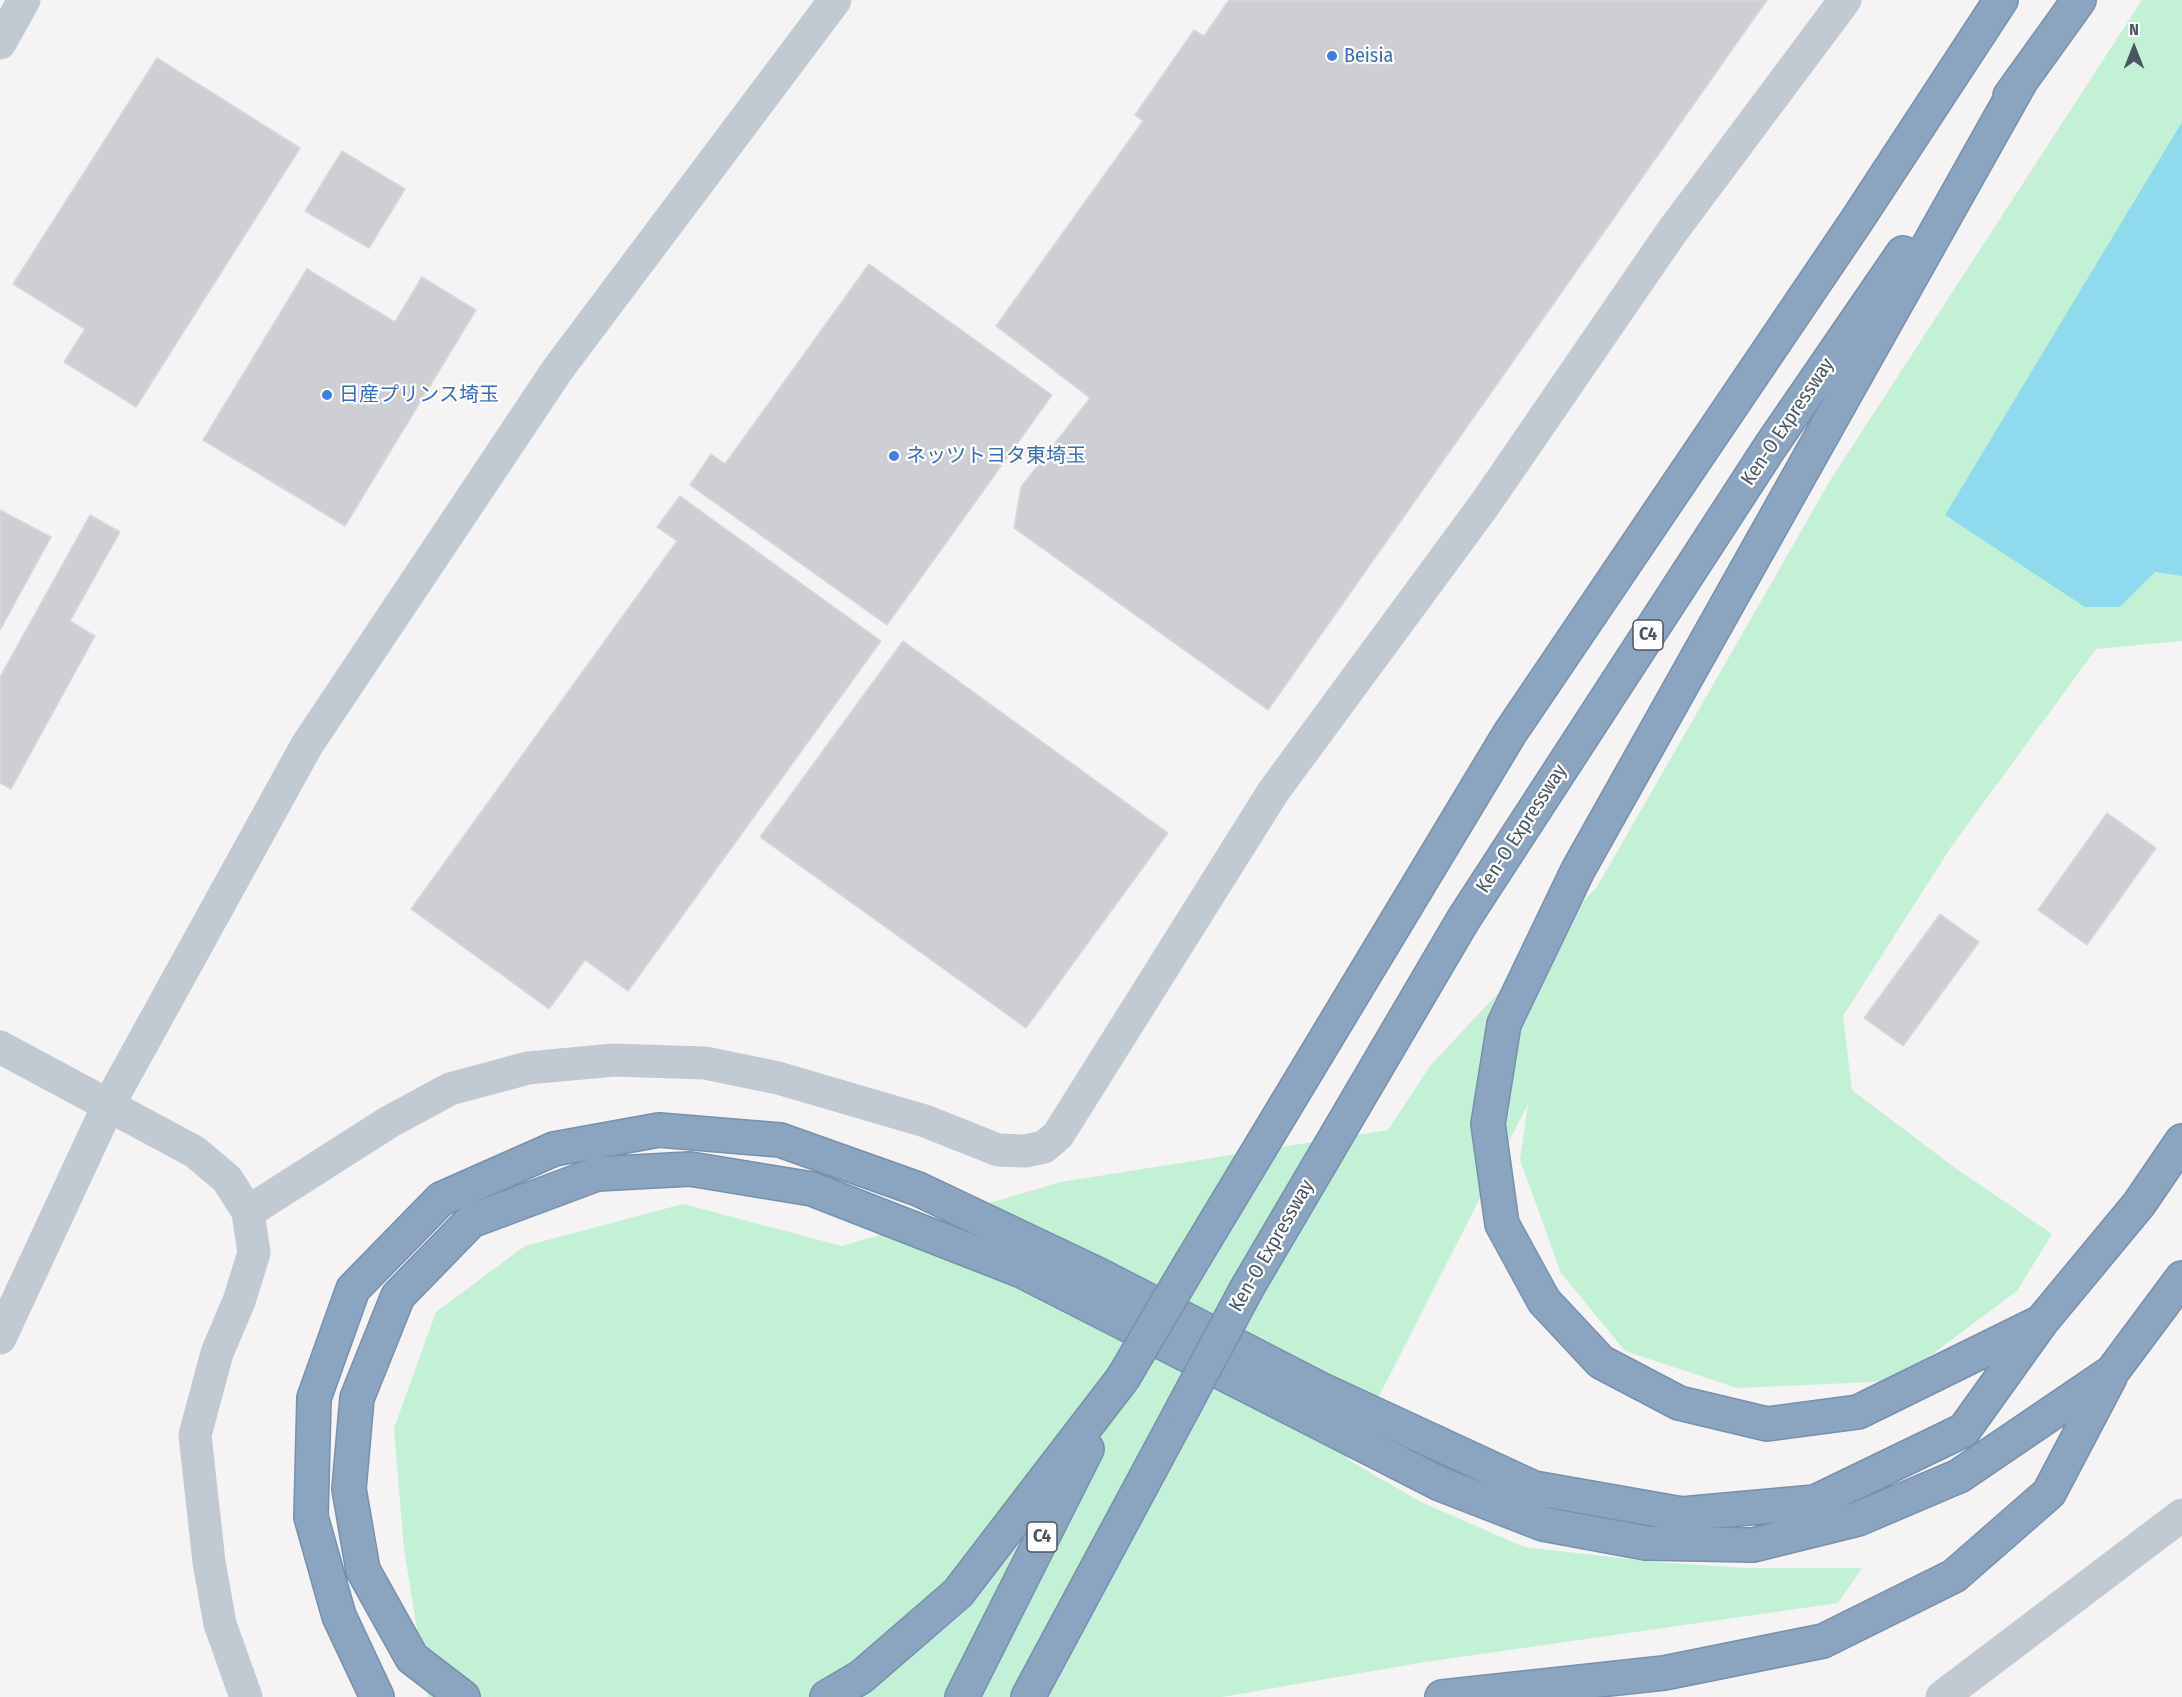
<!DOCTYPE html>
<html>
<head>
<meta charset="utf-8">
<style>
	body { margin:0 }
	#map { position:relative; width:2182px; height:1697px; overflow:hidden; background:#f5f3f3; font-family:"Fira Sans Condensed",sans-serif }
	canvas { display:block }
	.north { position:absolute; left:2104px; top:18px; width:60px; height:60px; -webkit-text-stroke:4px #fff; paint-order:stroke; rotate:0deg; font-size:16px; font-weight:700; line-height:24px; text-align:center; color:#4a5661 }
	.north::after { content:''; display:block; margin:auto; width:21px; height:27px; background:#4a5661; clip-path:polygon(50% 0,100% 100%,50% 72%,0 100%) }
</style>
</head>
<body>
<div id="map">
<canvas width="2182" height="1697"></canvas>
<div class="north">N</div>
</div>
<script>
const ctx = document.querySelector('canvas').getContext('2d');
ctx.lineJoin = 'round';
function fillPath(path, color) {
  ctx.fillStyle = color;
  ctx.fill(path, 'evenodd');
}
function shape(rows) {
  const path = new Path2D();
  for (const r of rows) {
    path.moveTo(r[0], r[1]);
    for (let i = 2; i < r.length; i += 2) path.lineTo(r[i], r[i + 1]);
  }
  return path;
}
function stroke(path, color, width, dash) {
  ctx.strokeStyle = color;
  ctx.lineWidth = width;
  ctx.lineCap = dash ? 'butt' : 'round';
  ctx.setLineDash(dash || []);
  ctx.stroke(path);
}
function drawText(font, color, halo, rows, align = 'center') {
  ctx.font = font + ' "Fira Sans Condensed","Noto Sans JP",sans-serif';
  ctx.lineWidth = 4.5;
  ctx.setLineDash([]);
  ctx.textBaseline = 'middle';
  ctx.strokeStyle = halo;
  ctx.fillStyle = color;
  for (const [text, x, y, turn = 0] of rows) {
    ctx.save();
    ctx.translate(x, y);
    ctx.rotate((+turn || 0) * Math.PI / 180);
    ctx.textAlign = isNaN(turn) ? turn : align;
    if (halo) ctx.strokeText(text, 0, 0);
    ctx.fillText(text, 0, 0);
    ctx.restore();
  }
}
fillPath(shape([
	[2142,0,2182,0,2182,641,2096,649,1951,847,1843,1016,1852,1090,1951,1165,2052,1234,2017,1291,1896,1381,1737,1388,1625,1351,1561,1273,1520,1160,1528,1104,1347,1459,1421,1502,1524,1547,1655,1562,1745,1568,1862,1568,1838,1603,1425,1662,1222,1697,428,1697,404,1549,394,1428,436,1312,525,1246,683,1204,842,1246,1061,1182,1388,1130,1430,1066,1597,887,1831,479]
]), '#c3f1d5');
fillPath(shape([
	[2182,122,2182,576,2155,572,2120,607,2085,607,1945,515]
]), '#90daee');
const building = shape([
	[1229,0,1767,0,1268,710,1014,528,1021,487,1090,398,996,326,1143,121,1135,115,1194,30,1204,36,1229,0],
	[157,58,300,148,136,407,64,362,85,329,13,284,157,58],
	[342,151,405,189,369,248,305,211,342,151],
	[869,264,1052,395,887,625,690,485,711,454,725,464,869,264],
	[307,269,395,322,422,277,476,310,345,526,203,440,307,269],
	[680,496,881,641,628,991,585,960,549,1009,411,909,677,541,657,527,680,496],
	[0,510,51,537,0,630,0,510],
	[90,515,120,532,70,621,95,636,11,789,0,783,0,677,90,515],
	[903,641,1168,833,1026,1028,760,837,903,641],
	[2107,813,2156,848,2087,945,2038,910,2107,813],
	[1940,914,1979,942,1903,1046,1864,1018,1940,914]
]);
fillPath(building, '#cdcfd5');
stroke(building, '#d7d9de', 1.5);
const highway = shape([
	[2022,79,1578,870,1504,1024,1488,1124,1502,1224,1544,1301,1601,1362,1679,1403,1767,1424,1858,1412,2039,1323],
	[2010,96,2079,0],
	[1192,1261,1510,733,1857,220,2001,0],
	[1247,1288,1463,920,1770,447,1903,253],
	[377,1697,339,1616,311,1517,314,1398,353,1289,441,1199,554,1149,659,1130,780,1140,918,1189,1099,1275,1320,1389,1534,1488,1682,1514,1815,1502,1964,1430,2042,1321,2139,1204,2182,1141],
	[463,1697,412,1658,363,1570,349,1489,357,1398,398,1296,471,1221,597,1174,690,1169,812,1189,1022,1271,1440,1484,1543,1524,1646,1543,1753,1545,1858,1519,1959,1476,2112,1372,2182,1278],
	[827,1697,861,1677,958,1593,1123,1378],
	[962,1697,1087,1449],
	[1028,1697,1183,1408],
	[1442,1697,1664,1673,1823,1641,1954,1576,2049,1493,2110,1377]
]);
stroke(highway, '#7690ad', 36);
stroke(shape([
	[0,43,24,0],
	[0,1047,195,1152,227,1179,248,1212],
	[0,1338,109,1104,307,745,558,369,835,0],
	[246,1697,220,1624,209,1562,195,1435,217,1353,239,1301,254,1253,248,1212,389,1122,450,1089,528,1068,614,1060,705,1063,778,1078,925,1121,998,1150,1025,1151,1044,1147,1058,1135,1273,792,1485,504,1671,233,1845,0],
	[1942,1697,2182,1515]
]), '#c1cad2', 33);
stroke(highway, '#8ba5c1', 33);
const highwayBridge = shape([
	[1123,1378,1192,1261],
	[1183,1408,1247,1288]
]);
stroke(highwayBridge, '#7690ad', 36, []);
stroke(highwayBridge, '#8ba5c1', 33);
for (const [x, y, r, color] of [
	[1332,56,6,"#3f7fe0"],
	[327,395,6,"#3f7fe0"],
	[894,456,6,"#3f7fe0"]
]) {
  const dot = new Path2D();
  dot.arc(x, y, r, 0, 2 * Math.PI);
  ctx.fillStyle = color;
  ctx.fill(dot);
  stroke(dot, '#fff', 2);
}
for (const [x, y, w] of [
	[1648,635,30],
	[1042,1537,30]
]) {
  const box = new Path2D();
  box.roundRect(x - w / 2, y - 15, w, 30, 4.5);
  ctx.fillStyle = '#fff';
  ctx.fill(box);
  stroke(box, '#4a5661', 1.5);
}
drawText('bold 18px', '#4a5661', null, [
	["C4",1648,635],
	["C4",1042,1537]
]);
drawText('20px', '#366cbe', '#fff', [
	["Beisia",1344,56],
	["日産プリンス埼玉",339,395],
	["ネッツトヨタ東埼玉",906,456]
], 'left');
drawText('20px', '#4a5661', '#fff', [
	["Ken-O Expressway",1788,422,-56],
	["Ken-O Expressway",1522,829,-57],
	["Ken-O Expressway",1272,1246,-60]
]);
</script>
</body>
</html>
